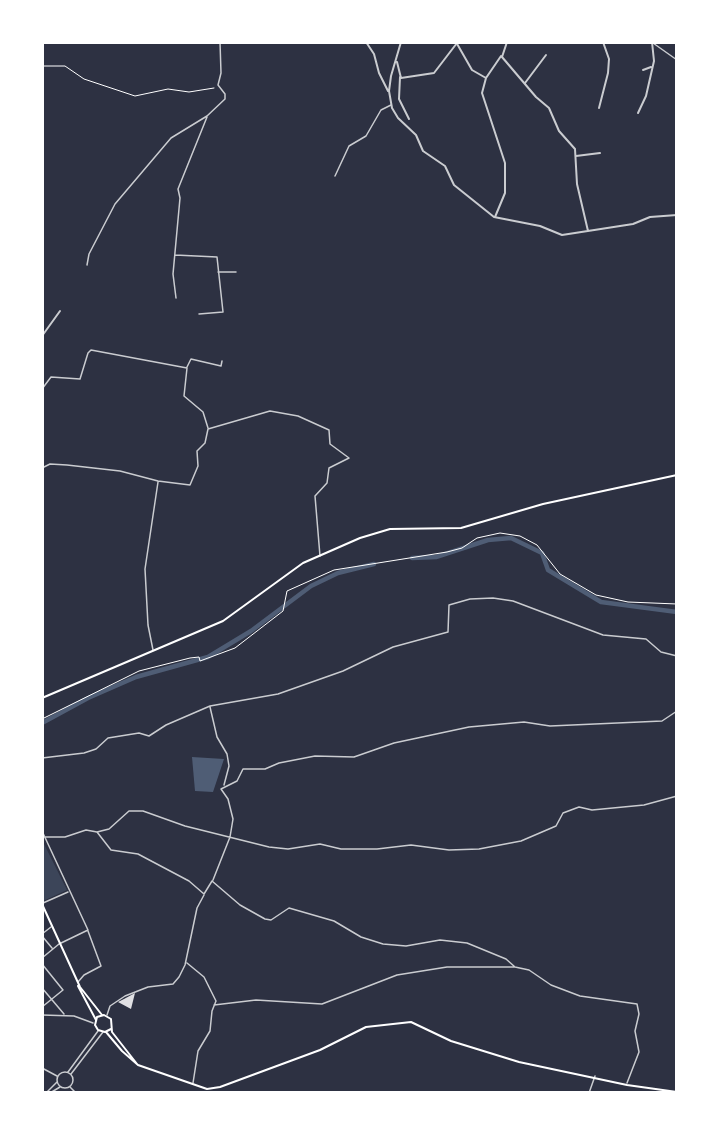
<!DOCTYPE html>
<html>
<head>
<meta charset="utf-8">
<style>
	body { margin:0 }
	#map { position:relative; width:719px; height:1135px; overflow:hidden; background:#2d3142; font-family:"Open Sans",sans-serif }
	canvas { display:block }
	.frame { position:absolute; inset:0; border:44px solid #fff; pointer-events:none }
</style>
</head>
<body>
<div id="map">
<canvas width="719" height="1135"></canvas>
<div class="frame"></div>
</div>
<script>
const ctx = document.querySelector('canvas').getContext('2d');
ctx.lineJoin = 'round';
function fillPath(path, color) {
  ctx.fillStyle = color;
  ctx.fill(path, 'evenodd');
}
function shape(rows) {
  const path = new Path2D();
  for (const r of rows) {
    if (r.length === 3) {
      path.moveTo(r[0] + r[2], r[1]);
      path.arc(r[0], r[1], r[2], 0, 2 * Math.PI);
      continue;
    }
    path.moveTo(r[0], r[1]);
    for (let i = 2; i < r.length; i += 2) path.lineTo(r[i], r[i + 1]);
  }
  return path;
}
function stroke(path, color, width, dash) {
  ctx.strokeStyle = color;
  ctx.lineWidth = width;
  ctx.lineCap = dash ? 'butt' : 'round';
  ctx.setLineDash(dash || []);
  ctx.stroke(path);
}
fillPath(shape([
	[42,840,67,890,43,901,42,898]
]), '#3c4559');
fillPath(shape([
	[192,757,224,759,213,792,195,791]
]), '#4f5d75');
stroke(shape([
	[412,558,436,557,488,540,511,538,542,553,548,570,601,602,677,612],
	[42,723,88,698,136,677,208,657,251,631,311,586,338,573,374,564]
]), '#4f5d75', 4.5);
fillPath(shape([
	[135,993,131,1009,118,1002,124,999]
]), '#e0e0e3');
stroke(shape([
	[42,66,65,66,84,79,135,96,168,89,189,92,214,88],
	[42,719,139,671,190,658,199,657,200,661,235,648,283,611,287,591,334,570,447,552,462,548,477,538,500,533,520,536,537,545,560,574,596,595,628,602,677,604]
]), '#fff', 1);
stroke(shape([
	[653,43,677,60],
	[335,176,349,146,366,136,381,110,391,105],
	[175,255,217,257,223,312,199,314],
	[87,265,89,254,115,204,171,138,207,116,225,99,225,94,218,85,221,73,220,42],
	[218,272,236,272],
	[176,298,173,274,180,198,178,189,207,117],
	[187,367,191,359,221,366,222,361],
	[42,389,51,377,80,379,88,353,91,350,187,368,184,396,203,412,208,428],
	[42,468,50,464,67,465,120,471,158,481,190,485,198,466,197,451,205,443,208,429,270,411,298,416,329,430,330,444,349,458,329,468,327,483,315,496,320,556],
	[153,650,148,625,145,569,158,482],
	[210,707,217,737,227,754,229,766,224,785],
	[42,758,84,753,96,749,108,738,139,733,149,736,166,725,210,706,278,694,343,671,393,647,448,632,449,605,470,599,493,598,513,601,603,635,646,639,661,652,677,656],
	[42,831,88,930,59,944,42,958],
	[97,832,111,850,138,854,189,881,204,894,212,881,240,905,265,919,271,920,289,908,334,921,361,937,383,944,406,946,440,940,467,943,506,959,515,967,529,970,551,985,580,996,637,1004,639,1014,635,1031,639,1052,627,1083],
	[42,837,65,837,86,830,97,832,109,829,129,811,143,811,185,826,269,847,288,849,320,844,341,849,377,849,411,845,449,850,479,849,521,841,556,826,563,813,579,807,592,810,644,805,677,796],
	[213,880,230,837,233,819,228,799,221,789,237,781,243,769,265,769,279,763,315,756,354,757,394,743,469,727,524,722,550,726,662,721,677,711],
	[43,903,68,892],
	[42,934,51,927],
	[42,936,52,948],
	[187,963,204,977,216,1001,212,1011,210,1031,198,1051,193,1083],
	[42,964,63,990,42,1007],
	[78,982,84,975,101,966,88,931],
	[42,988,64,1014],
	[214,1005,256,1000,322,1004,397,975,447,967,514,967],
	[42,1015,74,1016,93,1023],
	[107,1015,110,1006,125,996,148,987,173,984,179,977,185,965,197,908,204,895],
	[42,1068,57,1076],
	[68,1072,98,1031],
	[65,1080,8],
	[71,1074,103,1032],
	[70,1087,76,1093],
	[46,1093,57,1082],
	[50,1093,60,1087],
	[589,1093,595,1076]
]), '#caccd0', 1.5);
stroke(shape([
	[366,42,374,54,379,73,388,91],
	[401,42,391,76,389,91,392,108,398,118,416,135,423,151,445,166,454,185,494,217,540,226,562,235,633,224,650,217,677,215],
	[456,42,472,70,486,78],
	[507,42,502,57,536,97,549,108,559,131,575,149,577,184,588,231],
	[397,62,401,78,434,73,457,43],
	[643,70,651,67],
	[400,77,399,99,409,119],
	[525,83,546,55],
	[599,108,608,73,609,59,603,42],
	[638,113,646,96,654,61,652,42],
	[576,156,600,153],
	[495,217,505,193,505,163,482,93,486,78,501,56],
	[42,336,60,311]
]), '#caccd0', 2);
stroke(shape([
	[42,698,223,621,303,563,360,538,390,529,461,528,543,504,677,475],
	[42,904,80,987,102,1015],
	[78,986,96,1020],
	[111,1029,105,1032,98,1030,95,1025,97,1017,104,1015,111,1019,112,1032,137,1064],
	[106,1032,122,1051,138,1065,207,1089,220,1087,320,1050,366,1027,411,1022,451,1041,519,1062,627,1085,677,1092]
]), '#fff', 2);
</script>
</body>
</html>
